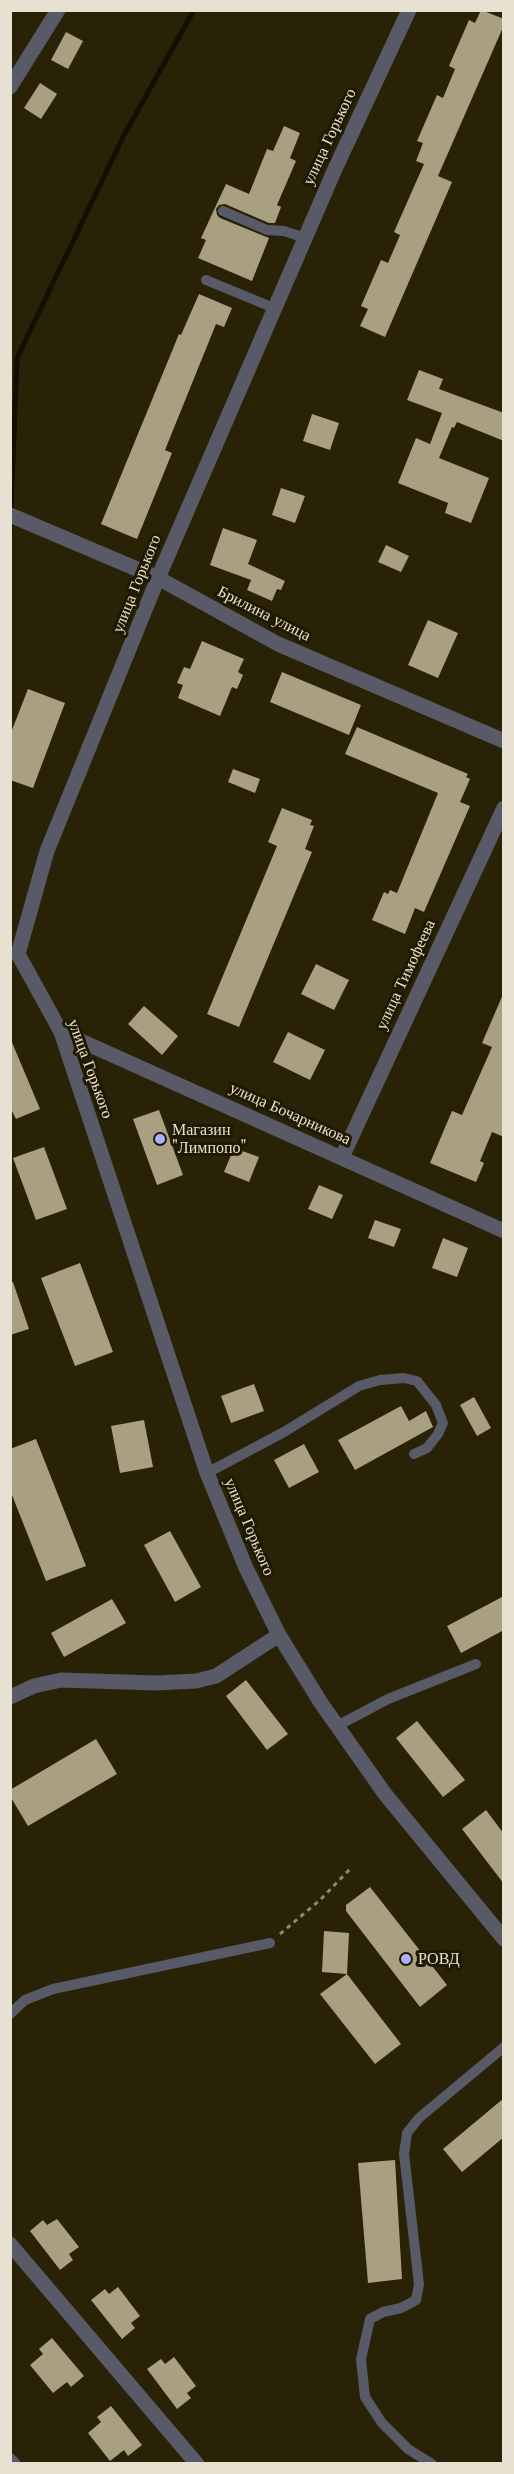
<!DOCTYPE html>
<html>
<head>
<meta charset="utf-8">
<style>
	body { margin:0 }
	#map { position:relative; width:514px; height:2474px; overflow:hidden; background:#2a2207; font-family:"Libre Baskerville",serif }
	canvas { display:block }
	.frame { position:absolute; inset:0; border:12px solid #e6e1d1; pointer-events:none }
</style>
</head>
<body>
<div id="map">
<canvas width="514" height="2474"></canvas>
<div class="frame"></div>
</div>
<script>
const ctx = document.querySelector('canvas').getContext('2d');
ctx.lineJoin = 'round';
function shape(rows) {
  const path = new Path2D();
  for (const r of rows) {
    path.moveTo(r[0], r[1]);
    for (let i = 2; i < r.length; i += 2) path.lineTo(r[i], r[i + 1]);
  }
  return path;
}
function stroke(path, color, width, dash) {
  ctx.strokeStyle = color;
  ctx.lineWidth = width;
  ctx.lineCap = dash ? 'butt' : 'round';
  ctx.setLineDash(dash || []);
  ctx.stroke(path);
}
function fillPath(path, color) {
  ctx.fillStyle = color;
  ctx.fill(path, 'evenodd');
}
function drawText(font, color, halo, rows, align = 'center') {
  ctx.font = font + ' "Libre Baskerville",serif';
  ctx.lineWidth = 6;
  ctx.setLineDash([]);
  ctx.textBaseline = 'middle';
  ctx.strokeStyle = halo;
  ctx.fillStyle = color;
  for (const [text, x, y, turn = 0] of rows) {
    ctx.save();
    ctx.translate(x, y);
    ctx.rotate((+turn || 0) * Math.PI / 180);
    ctx.textAlign = isNaN(turn) ? turn : align;
    if (halo) ctx.strokeText(text, 0, 0);
    ctx.fillText(text, 0, 0);
    ctx.restore();
  }
}
stroke(shape([
	[10,535,17,358,124,135,194,10]
]), '#150d00', 5);
fillPath(shape([
	[481,10,504,19,504,25,438,176,452,182,385,337,360,326,368,309,361,306,381,260,388,263,400,235,394,232,424,164,416,161,423,143,417,141,437,95,443,98,455,69,449,66,469,20,475,23],
	[66,32,83,41,68,69,51,60],
	[40,83,57,94,41,119,24,108],
	[284,126,300,133,290,158,296,161,277,205,281,207,275,223,269,223,225,204,219,205,216,209,217,215,220,218,269,238,252,281,198,258,206,240,201,238,226,184,249,194,267,149,273,151],
	[199,294,232,308,224,327,216,324,165,450,172,453,137,539,101,524,179,334,181,335],
	[419,370,443,379,439,389,504,413,504,441,457,422,454,428,452,427,439,458,489,478,471,523,445,513,448,503,398,483,416,438,430,444,442,413,407,400],
	[312,414,339,423,330,450,303,441],
	[281,488,305,496,295,523,272,515],
	[223,528,257,540,248,564,285,581,281,590,277,589,272,601,247,590,251,580,210,565],
	[386,545,409,556,401,572,378,562],
	[428,620,458,633,438,678,408,665],
	[202,641,244,659,238,672,243,675,237,689,232,687,220,716,178,698,183,685,177,683,184,667,190,669],
	[282,672,361,705,349,735,270,702],
	[28,689,65,703,33,788,10,780,10,735],
	[357,727,468,774,466,777,470,779,460,802,470,806,424,912,415,908,405,934,372,920,384,892,388,894,390,890,397,893,438,793,345,754],
	[233,769,260,779,255,793,228,782],
	[282,808,312,820,310,825,314,826,305,849,312,852,239,1027,207,1014,277,846,268,842],
	[316,964,349,980,334,1010,301,994],
	[504,992,504,1137,492,1132,480,1161,484,1163,476,1182,430,1163,452,1111,462,1115,492,1047,482,1043],
	[144,1006,178,1036,162,1055,128,1024],
	[288,1032,325,1050,310,1080,273,1062],
	[11,1040,40,1109,16,1119,10,1107],
	[159,1110,183,1175,157,1185,133,1119],
	[44,1147,67,1209,36,1220,13,1158],
	[234,1148,259,1157,249,1182,224,1172],
	[319,1185,343,1195,332,1219,308,1209],
	[375,1220,401,1229,394,1247,368,1238],
	[443,1238,468,1248,457,1277,432,1268],
	[80,1263,113,1352,75,1366,41,1278],
	[13,1282,29,1329,10,1335,10,1283],
	[254,1384,264,1411,231,1423,221,1396],
	[474,1397,491,1428,477,1436,460,1405],
	[401,1406,409,1421,426,1411,433,1427,355,1470,338,1440],
	[144,1420,153,1467,120,1473,111,1426],
	[36,1439,86,1566,46,1581,10,1490,10,1449],
	[304,1444,319,1472,289,1488,274,1460],
	[170,1531,201,1587,175,1602,144,1545],
	[504,1596,504,1630,461,1653,447,1626],
	[112,1599,126,1623,64,1657,51,1633],
	[246,1680,288,1734,267,1750,226,1696],
	[417,1721,465,1780,443,1797,396,1738],
	[96,1739,117,1774,28,1826,10,1796,10,1790],
	[486,1810,504,1834,504,1884,462,1829],
	[370,1887,447,1985,420,2007,346,1911,346,1905],
	[324,1931,349,1933,347,1974,322,1972],
	[347,1974,401,2044,375,2064,320,1994],
	[504,2098,504,2137,462,2172,443,2149],
	[395,2160,402,2279,368,2283,358,2163],
	[57,2219,79,2247,69,2254,73,2260,60,2270,30,2231,43,2220,47,2225],
	[118,2287,140,2316,131,2323,135,2328,122,2339,91,2300,105,2289,109,2294],
	[52,2338,84,2376,71,2387,67,2382,53,2393,30,2365,43,2354,39,2349],
	[174,2357,196,2386,187,2393,191,2398,177,2409,147,2369,161,2359,165,2364],
	[111,2406,142,2445,128,2456,124,2450,110,2461,88,2433,101,2422,97,2417]
]), '#a99f81');
stroke(shape([
	[280,1934,320,1900,352,1867]
]), '#8e8873', 3, [4.5, 4.5]);
stroke(shape([
	[223,211,267,230,284,231,305,238],
	[206,280,274,308],
	[207,1473,284,1432,359,1386,380,1380,404,1378,417,1381,436,1405,443,1423,438,1434,427,1448,414,1454],
	[337,1726,388,1699,476,1664],
	[10,2014,25,2000,53,1989,270,1943],
	[432,2464,408,2449,382,2423,365,2397,361,2359,370,2319,383,2312,401,2308,416,2300,419,2284,404,2154,407,2133,419,2118,504,2047]
]), '#595a67', 10);
stroke(shape([
	[409,10,335,169,158,578,47,851,18,954,61,1032,207,1473,246,1568,279,1635,321,1703,385,1794,504,1939],
	[10,87,58,10],
	[10,515,158,578,278,644,504,741],
	[61,1032,504,1231],
	[342,1157,504,808],
	[10,1697,34,1686,61,1680,156,1683,196,1681,216,1676,279,1635],
	[10,2244,197,2464],
	[10,2461,13,2464]
]), '#595a67', 15);
for (const [x, y, r, color] of [
	[160,1139,6,"#aab0fc"],
	[406,1959,6,"#aab0fc"]
]) {
  const dot = new Path2D();
  dot.arc(x, y, r, 0, 2 * Math.PI);
  ctx.fillStyle = color;
  ctx.fill(dot);
  stroke(dot, '#211800', 2);
}
drawText('16px', '#e6e1d1', '#211800', [
	["улица Горького",330,137,-65],
	["улица Горького",137,584,-68],
	["Брилина улица",264,614,27],
	["улица Тимофеева",406,975,-65],
	["улица Горького",90,1069,70],
	["улица Бочарникова",290,1114,24],
	["улица Горького",249,1527,67]
]);
drawText('16px', '#e6e1d1', '#211800', [
	["Магазин",172,1130],
	["\"Лимпопо\"",172,1148],
	["РОВД",418,1959]
], 'left');
</script>
</body>
</html>
